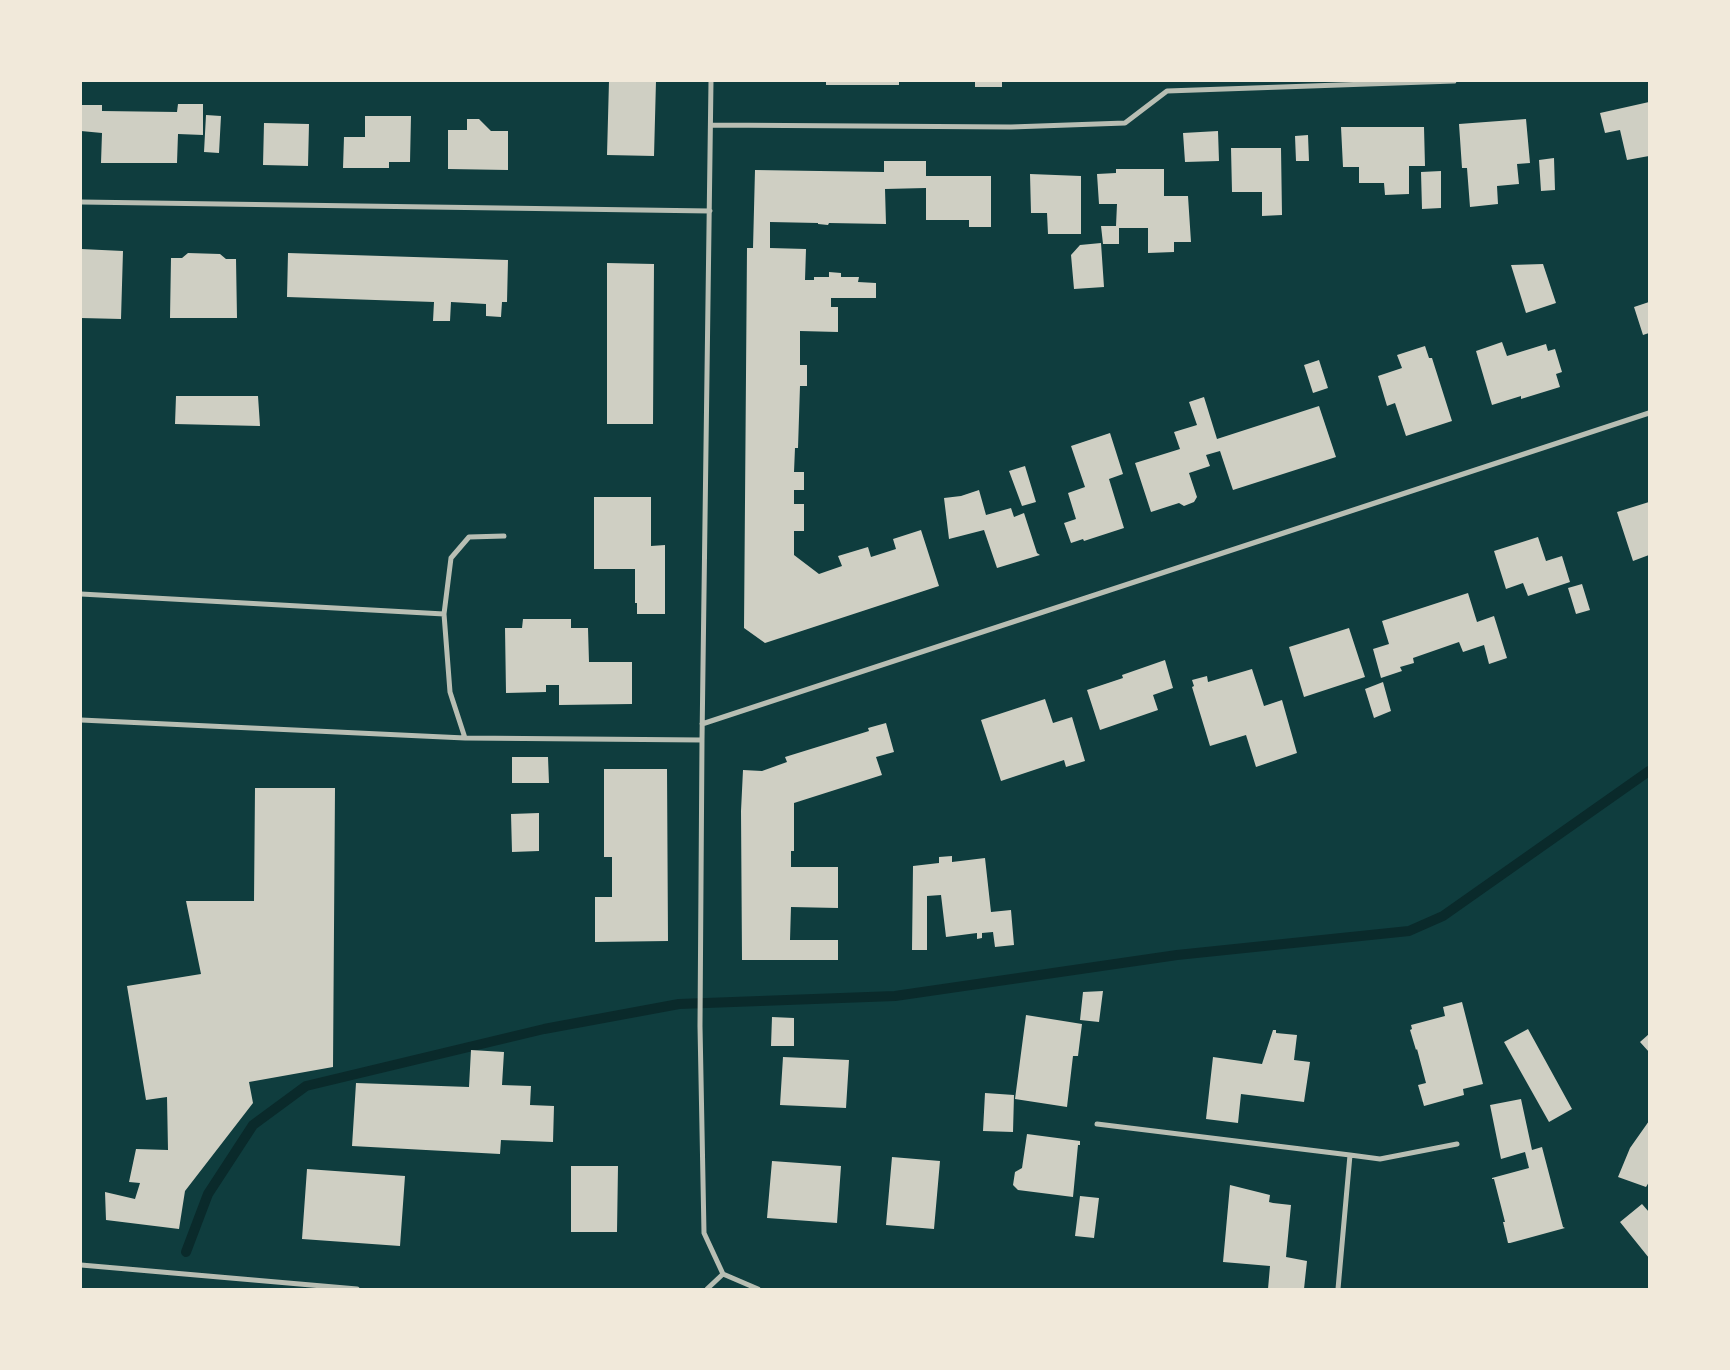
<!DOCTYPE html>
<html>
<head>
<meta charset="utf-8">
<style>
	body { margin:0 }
	#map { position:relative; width:1730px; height:1370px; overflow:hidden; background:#0f3d3e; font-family:Rubik,sans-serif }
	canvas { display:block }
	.frame { position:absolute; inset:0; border:82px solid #f1e9da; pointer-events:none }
</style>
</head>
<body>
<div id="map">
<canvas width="1730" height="1370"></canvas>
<div class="frame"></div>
</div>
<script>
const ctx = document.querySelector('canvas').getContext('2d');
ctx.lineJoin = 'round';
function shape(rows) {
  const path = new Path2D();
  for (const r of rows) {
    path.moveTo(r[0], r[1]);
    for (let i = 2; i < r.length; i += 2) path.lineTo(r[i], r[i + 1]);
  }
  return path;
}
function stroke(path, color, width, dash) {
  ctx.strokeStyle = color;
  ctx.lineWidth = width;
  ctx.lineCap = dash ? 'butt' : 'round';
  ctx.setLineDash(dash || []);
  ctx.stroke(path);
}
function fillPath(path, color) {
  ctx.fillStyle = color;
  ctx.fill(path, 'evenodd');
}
stroke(shape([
	[186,1252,208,1194,253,1125,306,1086,544,1029,679,1004,895,996,1177,955,1409,931,1443,916,1649,771]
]), '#0a2a2b', 10);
fillPath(shape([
	[609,81,656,81,654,156,607,155],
	[826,81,899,81,899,85,826,85],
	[975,81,1002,81,1002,87,975,87],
	[1649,102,1649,156,1627,160,1620,130,1605,133,1600,113],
	[178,104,203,104,203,135,178,134,177,163,101,163,102,133,81,131,81,105,102,105,102,111,177,112],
	[206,115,221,116,219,153,204,152],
	[365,116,411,116,410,162,389,162,389,168,343,168,344,137,365,137],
	[467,119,479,119,491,131,508,131,508,170,448,169,448,130,467,130],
	[1526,119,1530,163,1517,164,1519,184,1497,186,1498,204,1470,207,1467,168,1462,168,1459,124],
	[264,123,309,124,308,166,263,165],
	[1341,127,1424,127,1425,166,1409,166,1409,194,1385,195,1384,183,1359,183,1359,167,1343,167],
	[1218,131,1219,161,1185,162,1183,133],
	[1308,135,1309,161,1296,161,1295,136],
	[1231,148,1281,148,1282,215,1262,216,1262,192,1232,192],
	[1554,158,1555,190,1541,191,1539,160],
	[884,161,926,161,926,176,991,176,991,227,969,227,969,220,926,220,926,188,885,189,886,224,829,223,828,225,818,224,818,223,770,222,770,248,806,249,805,280,814,280,814,277,829,277,829,272,841,273,841,277,859,277,858,282,876,283,876,298,831,298,831,307,838,307,838,332,800,331,800,365,807,365,807,386,800,386,798,448,795,448,794,472,804,472,804,490,794,490,794,504,804,504,804,531,794,531,794,555,819,574,842,566,838,556,868,547,871,557,896,549,893,539,921,530,939,586,765,643,744,628,747,248,753,248,755,170,884,172],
	[1116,169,1164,169,1164,196,1188,196,1191,242,1174,242,1174,252,1148,253,1148,228,1119,228,1119,244,1103,244,1101,226,1116,226,1117,204,1099,204,1097,174,1116,173],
	[1441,171,1441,208,1422,209,1421,172],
	[1030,174,1081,176,1081,234,1048,234,1047,213,1031,213],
	[1101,243,1104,287,1074,289,1071,255,1080,245],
	[81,249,123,251,121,319,81,318],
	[188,253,220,254,226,259,236,259,237,318,170,318,171,258,182,258],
	[288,253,508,260,507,302,502,302,501,317,486,316,486,304,451,302,450,321,433,321,434,302,287,297],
	[607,263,654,264,653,424,607,424],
	[1543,264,1556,303,1526,313,1511,265],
	[1649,302,1649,333,1643,335,1634,307],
	[1502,342,1507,356,1546,344,1548,351,1555,349,1562,372,1556,374,1560,387,1521,399,1521,396,1492,405,1476,351],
	[1425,346,1429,358,1432,358,1452,421,1406,436,1395,403,1387,406,1378,376,1402,368,1397,355],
	[1319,360,1328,388,1313,393,1304,365],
	[176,396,258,396,260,426,175,424],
	[1204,397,1217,439,1319,406,1336,457,1233,490,1220,451,1206,455,1210,466,1189,473,1197,497,1194,502,1184,506,1179,503,1151,512,1135,463,1180,449,1174,432,1197,425,1189,402],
	[1110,433,1123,474,1109,479,1124,528,1084,541,1083,539,1071,543,1064,523,1076,519,1068,493,1085,487,1071,446],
	[1025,466,1036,502,1022,506,1009,471],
	[979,490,986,515,1011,508,1014,517,1024,513,1037,553,1040,555,997,568,984,530,949,539,944,498,961,496],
	[594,497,651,497,651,546,665,545,665,614,637,614,637,603,635,603,635,569,594,569],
	[1649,502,1649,555,1633,561,1617,512],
	[1538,537,1546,561,1562,556,1570,582,1528,596,1523,583,1506,589,1494,551],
	[1582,584,1590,610,1576,614,1568,588],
	[1468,593,1477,622,1494,616,1507,658,1489,664,1484,645,1463,652,1459,642,1413,658,1414,663,1400,667,1402,671,1381,678,1373,649,1389,644,1382,621],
	[523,619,571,619,571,628,588,628,589,662,632,662,632,704,559,705,559,685,546,685,546,692,506,693,505,628,522,628],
	[1349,628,1365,677,1304,697,1289,647],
	[1165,660,1173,688,1153,695,1158,710,1100,730,1087,690,1123,678,1122,675],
	[1252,669,1264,706,1282,700,1297,753,1256,767,1246,735,1210,746,1192,687,1194,686,1192,680,1207,676,1208,682],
	[1383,682,1391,711,1374,718,1365,689],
	[1045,699,1053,723,1072,717,1085,761,1066,767,1064,760,1001,781,981,720],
	[886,723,894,752,876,757,882,775,794,803,794,851,791,851,791,867,838,867,838,908,791,907,790,940,838,940,838,960,742,960,741,811,743,770,762,771,787,762,785,757,869,731,868,728],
	[512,757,548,757,549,783,512,783],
	[604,769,667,769,668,941,595,942,595,897,612,897,612,857,604,857],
	[255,788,335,788,333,1067,249,1082,253,1103,185,1191,179,1229,106,1220,105,1192,135,1199,140,1183,129,1182,136,1149,168,1150,167,1097,146,1100,127,986,201,974,186,901,254,901],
	[539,813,539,851,512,852,511,814],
	[952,856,952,862,985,858,991,912,1011,910,1014,945,995,947,993,932,982,933,982,938,977,939,977,933,946,937,941,895,927,896,927,950,912,950,913,866,939,863,939,857],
	[1103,991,1099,1022,1080,1020,1083,992],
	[1462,1002,1483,1084,1463,1089,1464,1095,1424,1106,1418,1085,1426,1083,1417,1049,1416,1050,1410,1030,1412,1029,1411,1025,1445,1016,1443,1007],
	[1026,1015,1082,1024,1078,1056,1073,1056,1067,1107,1015,1099],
	[772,1017,794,1018,794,1046,771,1046],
	[1528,1029,1572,1109,1549,1122,1504,1042],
	[1273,1030,1276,1030,1276,1033,1297,1035,1294,1060,1310,1062,1304,1102,1241,1094,1238,1123,1206,1119,1213,1057,1262,1064],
	[1649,1034,1649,1052,1640,1042],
	[471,1050,504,1052,502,1085,531,1086,530,1105,554,1106,553,1142,501,1140,500,1154,352,1146,356,1083,469,1087],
	[783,1057,849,1060,846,1108,780,1105],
	[985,1093,1014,1095,1013,1132,983,1131],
	[1521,1099,1532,1150,1542,1147,1563,1227,1565,1228,1510,1243,1508,1243,1503,1222,1505,1222,1494,1179,1492,1179,1492,1178,1529,1168,1525,1152,1501,1159,1490,1105],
	[1649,1121,1649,1182,1646,1187,1618,1177,1630,1148],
	[1027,1134,1080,1141,1080,1145,1078,1145,1073,1197,1018,1190,1013,1185,1015,1172,1022,1168],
	[892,1157,940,1161,934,1229,886,1225],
	[772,1161,841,1166,837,1223,767,1218],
	[571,1166,618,1166,617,1232,571,1232],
	[307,1169,405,1176,400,1246,302,1239],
	[1230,1185,1270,1195,1269,1202,1273,1203,1291,1205,1286,1257,1307,1261,1304,1289,1268,1289,1270,1266,1223,1262],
	[1080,1196,1099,1198,1094,1238,1075,1236],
	[1642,1204,1649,1212,1649,1258,1620,1222]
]), '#cfcfc3');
stroke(shape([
	[711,81,702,740,700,1026,704,1233,723,1274],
	[711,125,1011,127,1125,123,1167,91,1454,81],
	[81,202,710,211],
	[81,594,444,614],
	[81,720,465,738,702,740],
	[702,724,1649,413],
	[465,738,450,692,444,614,451,558,469,537,504,536],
	[1097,1124,1350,1155],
	[81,1265,357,1289],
	[723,1274,758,1289],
	[707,1289,723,1274],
	[1338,1289,1350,1155,1380,1159,1457,1144]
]), '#b8beb3', 5);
</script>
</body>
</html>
